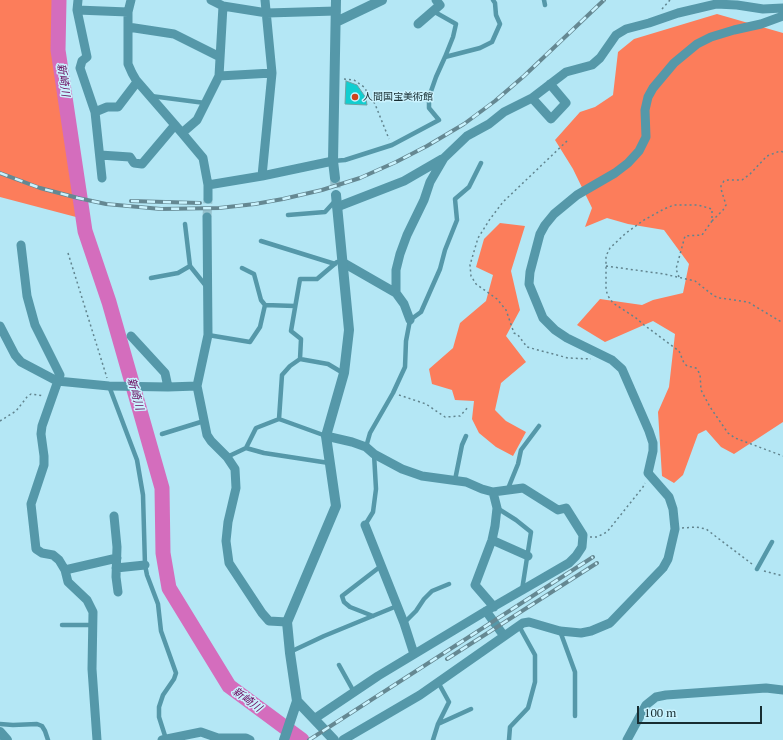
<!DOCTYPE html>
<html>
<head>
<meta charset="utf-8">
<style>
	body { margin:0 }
	#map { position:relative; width:783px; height:740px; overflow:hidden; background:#b4e7f5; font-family:"PT Serif",serif }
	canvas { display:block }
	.scale { position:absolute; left:637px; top:706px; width:125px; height:18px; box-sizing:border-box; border:2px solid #172c31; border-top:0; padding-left:5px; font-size:12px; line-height:14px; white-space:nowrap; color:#172c31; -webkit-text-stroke:3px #caf3fe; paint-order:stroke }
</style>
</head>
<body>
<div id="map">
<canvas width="783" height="740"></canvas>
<div class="scale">100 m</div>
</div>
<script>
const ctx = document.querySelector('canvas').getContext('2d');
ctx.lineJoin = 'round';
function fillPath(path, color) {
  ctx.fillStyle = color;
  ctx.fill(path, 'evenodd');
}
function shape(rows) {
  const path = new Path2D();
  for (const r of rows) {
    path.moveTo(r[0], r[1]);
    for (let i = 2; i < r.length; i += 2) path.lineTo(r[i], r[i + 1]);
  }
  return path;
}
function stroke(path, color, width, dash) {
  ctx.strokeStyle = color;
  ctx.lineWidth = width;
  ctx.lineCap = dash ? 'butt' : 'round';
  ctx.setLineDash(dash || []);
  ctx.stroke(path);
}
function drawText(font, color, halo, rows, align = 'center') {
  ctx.font = font + ' "PT Serif","Noto Sans JP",serif';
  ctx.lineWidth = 3;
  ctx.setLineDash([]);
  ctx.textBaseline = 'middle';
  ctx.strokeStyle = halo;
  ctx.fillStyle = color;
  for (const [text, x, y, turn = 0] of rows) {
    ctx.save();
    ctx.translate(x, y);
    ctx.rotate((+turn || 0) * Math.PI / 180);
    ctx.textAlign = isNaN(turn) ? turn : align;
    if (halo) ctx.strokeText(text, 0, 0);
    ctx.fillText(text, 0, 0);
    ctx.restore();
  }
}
fillPath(shape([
	[0,0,52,0,52,44,76,217,0,197],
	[717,14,783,33,783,422,734,454,721,447,706,430,698,434,683,475,674,483,662,476,658,412,669,387,675,334,653,321,605,342,577,325,600,299,642,305,653,300,683,293,689,264,664,230,628,224,607,218,585,227,592,208,573,169,555,140,580,112,595,107,613,95,618,52,634,39],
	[500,223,525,226,511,271,520,310,506,336,526,362,501,383,495,410,506,421,526,432,513,456,496,447,479,433,472,419,474,401,455,400,452,390,432,384,429,369,453,348,460,323,486,301,493,275,476,267,484,239]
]), '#fc7d5b');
stroke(shape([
	[59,0,58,50,85,231,109,302,162,488,163,553,169,588,229,686,302,740]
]), '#d46dbd', 15);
const building = shape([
	[346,81,357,85,366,98,367,105,345,104,346,81]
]);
fillPath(building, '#11ced0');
stroke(building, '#6ea2a3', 1);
stroke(shape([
	[207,217,208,199]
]), '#95c2ce', 9, [9, 4.5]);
stroke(shape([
	[335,178,336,195]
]), '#95c2ce', 10, [10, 5]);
stroke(shape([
	[662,9,670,0],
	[344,79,354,80,364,87,375,104,389,139],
	[567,141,503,202,490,219,478,238,470,265,471,276,476,284,497,299,506,310,514,333,518,335,527,347,568,358,591,359],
	[712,221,723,210,726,205,721,189,721,186,724,181,728,180,742,180,750,174,767,156,780,151,783,152],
	[68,253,107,378],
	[606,266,664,274,695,281,714,296,720,298,748,302,783,323],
	[679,277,676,269,685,236,702,235,712,221,712,209,698,205,674,205,664,209,644,220,626,233,610,248,606,256,606,290,608,296,613,303,636,318,644,325,679,351,684,363,687,366,696,368,700,374,701,390,710,407,728,433,735,438,783,456],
	[399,395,426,404,445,417,460,416,469,406],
	[0,421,16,411,27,397,31,394,44,396],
	[682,528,696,527,706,529,752,564],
	[590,537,597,537,607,532,643,487,645,483],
	[764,571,783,576]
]), '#61848e', 1.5, [2, 3]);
stroke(shape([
	[544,0,545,5],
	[445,57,480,48,492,42,500,24,496,15,495,3,493,0],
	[151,96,205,103],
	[333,161,345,160,392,145,439,120,429,108,429,97,436,77,445,57,453,37,456,24,433,11],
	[288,215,325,212,335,201],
	[185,224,190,266,206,286],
	[261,241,335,264],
	[242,268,254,274,261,300,265,305],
	[151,278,178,273,190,266],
	[208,335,250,342,260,327,265,305,295,306],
	[300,359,301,339,291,331,300,279,317,279,337,262,342,262],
	[109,386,137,460,143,495,145,565,147,575,158,604,161,631,176,673,174,679,163,695,159,707,159,717,166,739],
	[279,419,282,375,290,366,300,359,328,364,343,373],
	[162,434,204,421],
	[366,447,370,433,393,393,405,367,406,341,410,320,421,312,440,269,445,250,457,220,455,199,469,187,481,163],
	[246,448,264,453,329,463],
	[227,457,246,448,256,428,279,419,326,436],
	[455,480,462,445,466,436],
	[507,491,518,464,521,450,539,426],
	[497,508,516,520,531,532,522,590],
	[365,525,373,512,376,489,374,454],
	[757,569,772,542],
	[373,616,350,607,344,602,342,596,381,566],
	[404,623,416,611,424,599,432,591,449,584],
	[62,625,92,625],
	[560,631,575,672,575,716],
	[290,652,324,636,397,606],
	[339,665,354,692],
	[0,724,13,725,37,724,42,726,45,731,48,740],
	[438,724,471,709],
	[433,740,438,724,449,702,438,682],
	[509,740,510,727,528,708,535,682,535,655,519,626]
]), '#5598a9', 4.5);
stroke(shape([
	[78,0,77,10,87,57,82,61,80,68,95,112,102,178],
	[131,0,128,12,128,64,132,73,136,80,182,133,203,158,208,185,208,199],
	[211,0,223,6,267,13,336,11],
	[77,10,128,12],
	[418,24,440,5,436,0],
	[128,27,174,34,220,57],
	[219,76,272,73],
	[532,98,551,119,566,103,550,84],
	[95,112,107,107,118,107,137,82],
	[182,133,197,120,219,76,223,6],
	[100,155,130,157,134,163,142,164,175,125],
	[262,176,272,73,265,0],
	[208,185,262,176,333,161],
	[337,207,404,181,442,159],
	[207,217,208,335,197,386,207,435,211,441,227,457,235,469,236,488,228,522,226,541,229,563,262,613,269,621,287,622],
	[21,245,27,296,35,325,60,375,42,426,41,434,44,456,44,465,31,504,36,549,42,553,53,555,59,560,65,570,68,582,87,600,93,612,92,669,97,740],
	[342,262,396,293,404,304,410,320],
	[396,293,396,270,400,254,407,235,424,200,430,182,444,158,467,136,489,124,504,112,532,98,566,72,592,65,600,58,616,35,626,29,649,23,678,13,716,4,737,5,763,9,783,8],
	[0,326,15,355,21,362,57,381,109,386,168,387,197,386],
	[131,336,165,373,168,387],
	[493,492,497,508,495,526,492,540,475,585,494,607],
	[114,516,117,547,116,577,118,592],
	[365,525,404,623,414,654],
	[492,540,528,556],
	[116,568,145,565],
	[65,570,117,558],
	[486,611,504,636],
	[314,719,378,676,486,611,569,563,576,556,582,547,583,535,566,508,558,510,523,488,493,492,482,489,466,482,422,476,402,469,374,454,366,447,352,442,326,436],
	[162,740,201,732,218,738,246,738,250,740],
	[343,740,420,695,523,623,529,622,560,631,581,633,591,631,610,623,663,568,668,559,675,529,673,509,669,497,648,473,653,451,653,443,649,431,622,369,612,360,567,338,555,330,543,318,529,284,530,272,540,234,545,225,554,214,577,195,615,173,628,163,639,151,646,137,645,110,648,97,653,88,674,63,697,44,711,37,734,30,761,24,783,16],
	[627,740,646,705,656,697,666,695,766,688,783,690]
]), '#5598a9', 9);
stroke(shape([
	[336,22,382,0],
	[335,178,333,161,336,0],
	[0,732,7,740],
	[284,740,297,701],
	[334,740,297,701,290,653,287,622,336,506,326,436,344,373,349,330,336,195]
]), '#5598a9', 10);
const rail = shape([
	[0,173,40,188,78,198,106,204,161,209,219,208,255,204,283,199,322,190,360,178,396,162,427,146,464,124,495,101,524,76,604,0],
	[131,201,200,203],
	[447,659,597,563],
	[309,740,593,557]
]);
stroke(rail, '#658892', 4);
stroke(rail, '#caf3fe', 2.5, [8]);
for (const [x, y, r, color] of [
	[355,97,4,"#cd441b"]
]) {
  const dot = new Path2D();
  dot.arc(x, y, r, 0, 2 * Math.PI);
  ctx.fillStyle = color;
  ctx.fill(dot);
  stroke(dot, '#caf3fe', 1.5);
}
drawText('10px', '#172c31', '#caf3fe', [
	["人間国宝美術館",363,97]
], 'left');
drawText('italic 11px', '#6d0b5e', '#caf3fe', [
	["新崎川",63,80,82],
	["新崎川",135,394,74],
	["新崎川",247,700,36]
]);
</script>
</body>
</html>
